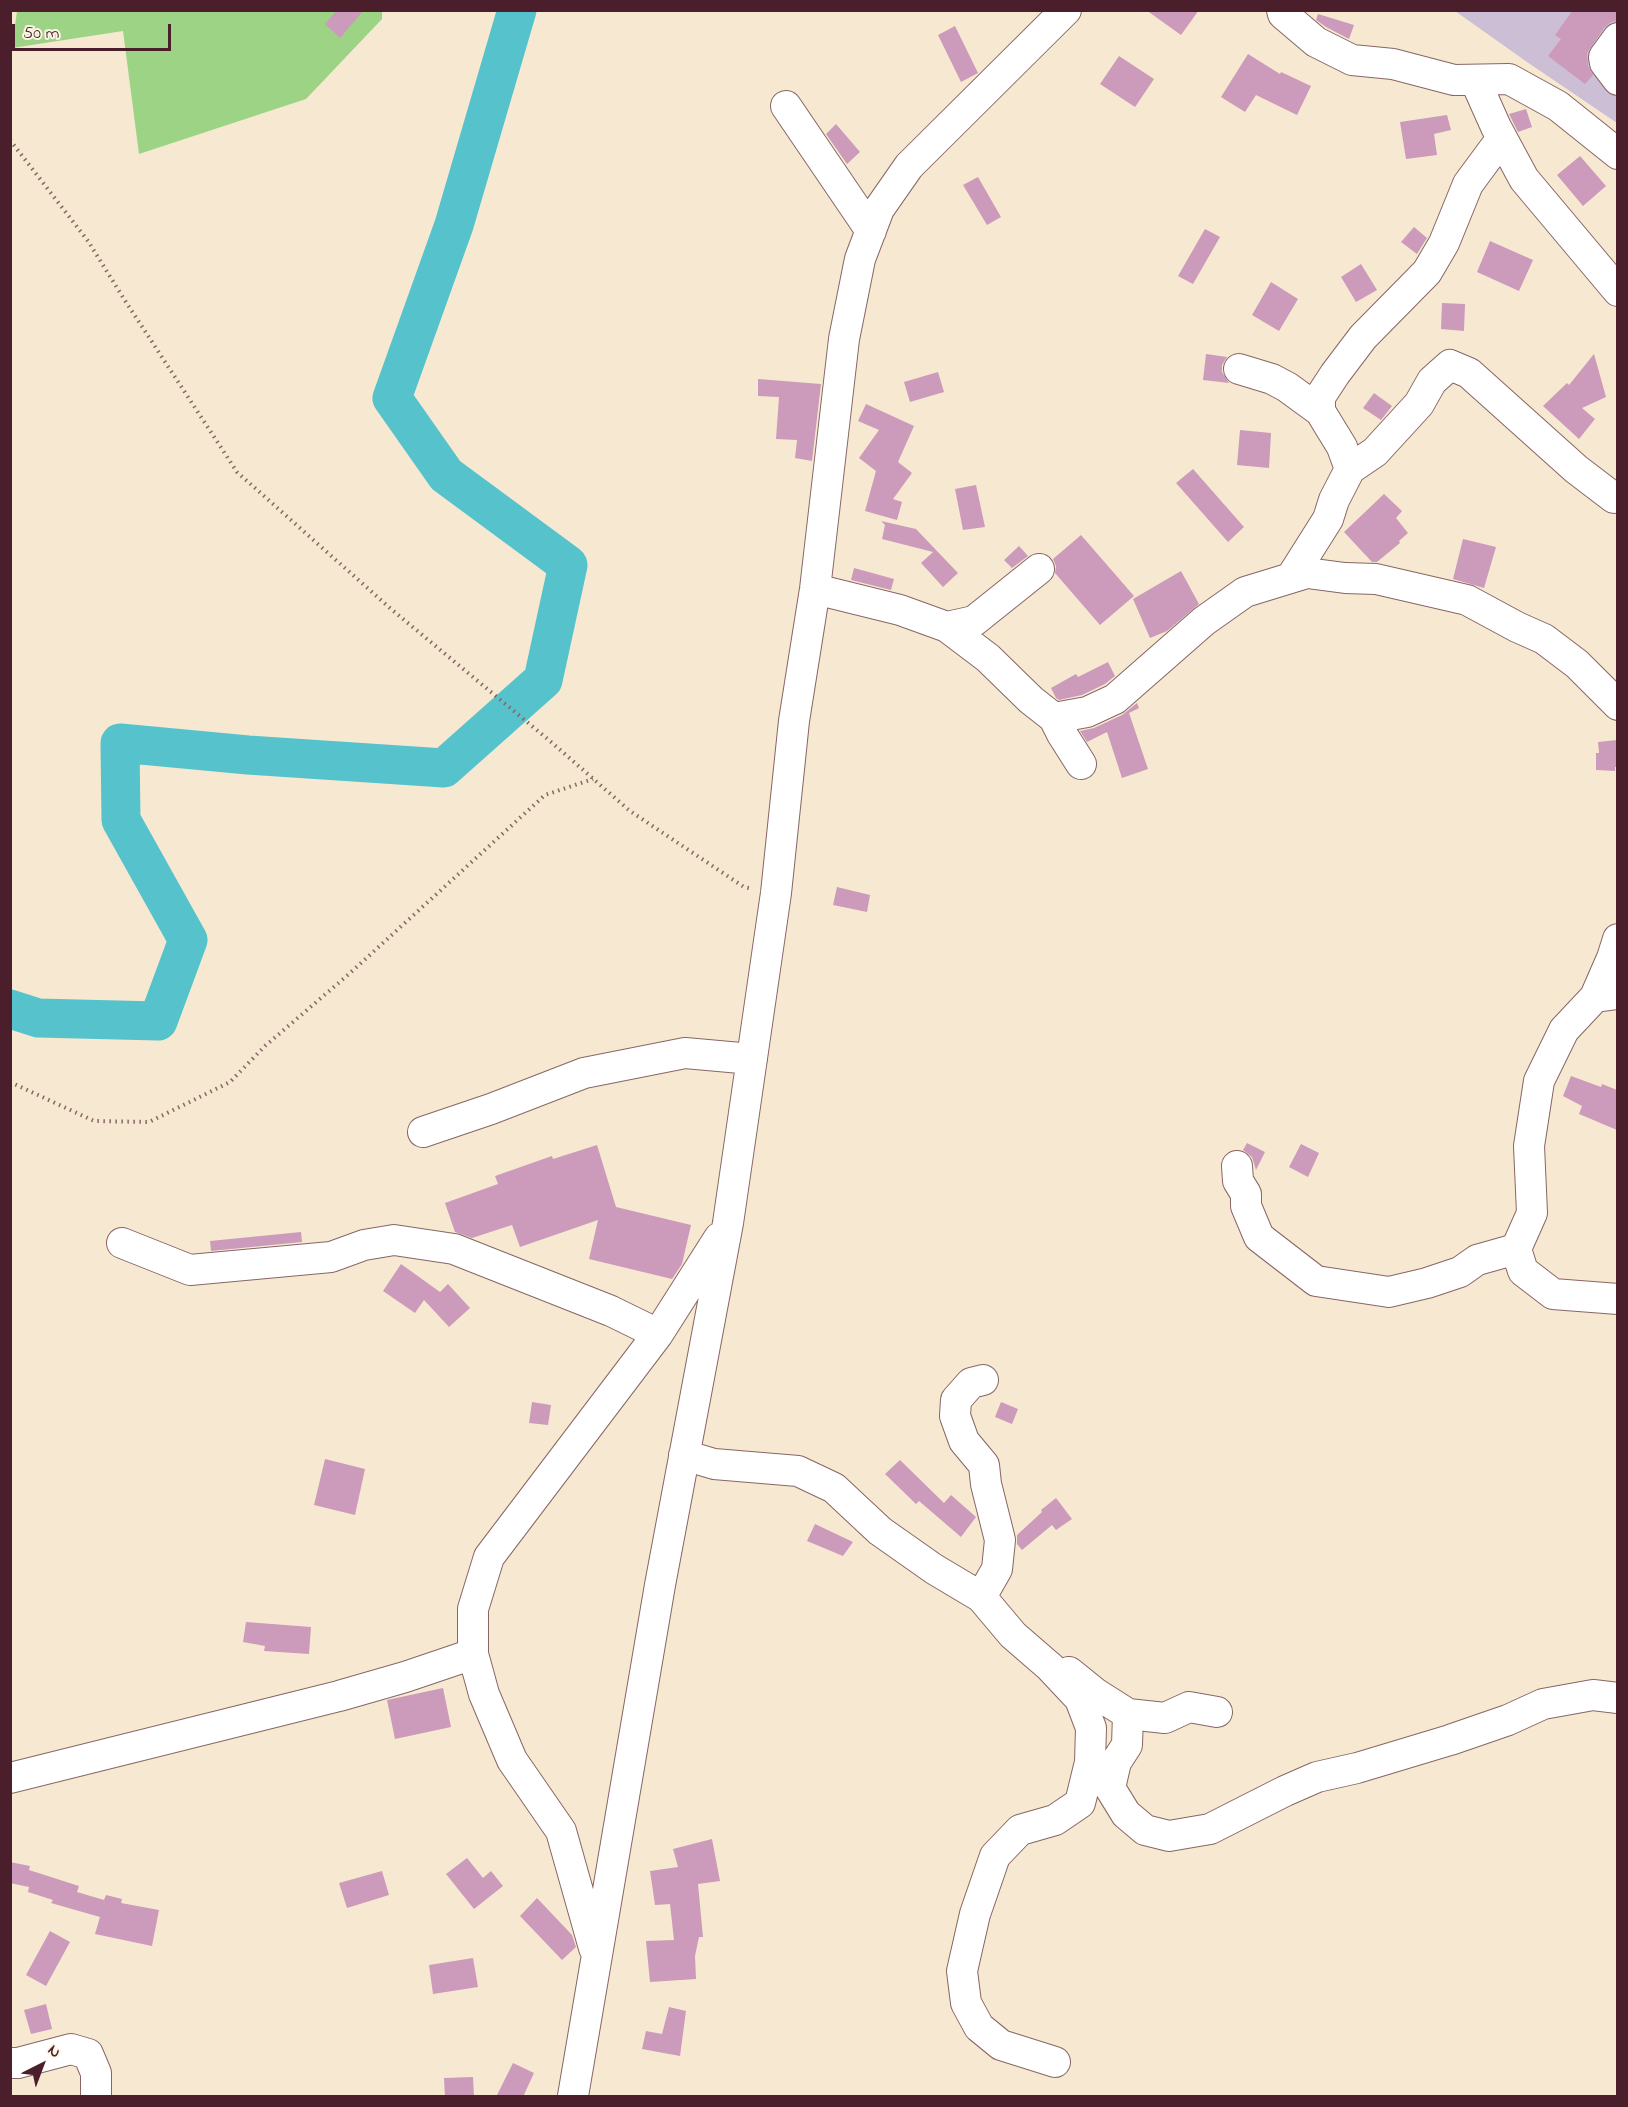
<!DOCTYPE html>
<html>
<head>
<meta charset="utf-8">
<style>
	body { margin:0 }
	#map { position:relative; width:1628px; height:2107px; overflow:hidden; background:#f7e9d1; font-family:"Indie Flower",sans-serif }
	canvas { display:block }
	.frame { position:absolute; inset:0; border:12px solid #4a1f2b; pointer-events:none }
	.north { position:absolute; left:12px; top:2035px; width:60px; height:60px; -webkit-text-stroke:4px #fcf5e5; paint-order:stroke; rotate:42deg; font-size:16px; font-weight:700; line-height:24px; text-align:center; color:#4a1f2b }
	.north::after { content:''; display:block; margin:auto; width:21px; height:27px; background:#4a1f2b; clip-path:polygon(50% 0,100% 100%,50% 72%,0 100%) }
	.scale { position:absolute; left:12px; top:24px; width:159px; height:27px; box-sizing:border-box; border:3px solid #4a1f2b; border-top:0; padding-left:8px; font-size:18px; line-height:21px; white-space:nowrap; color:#4a1f2b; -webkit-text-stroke:4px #fcf5e5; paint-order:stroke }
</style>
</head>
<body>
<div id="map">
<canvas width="1628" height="2107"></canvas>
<div class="frame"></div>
<div class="north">N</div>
<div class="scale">50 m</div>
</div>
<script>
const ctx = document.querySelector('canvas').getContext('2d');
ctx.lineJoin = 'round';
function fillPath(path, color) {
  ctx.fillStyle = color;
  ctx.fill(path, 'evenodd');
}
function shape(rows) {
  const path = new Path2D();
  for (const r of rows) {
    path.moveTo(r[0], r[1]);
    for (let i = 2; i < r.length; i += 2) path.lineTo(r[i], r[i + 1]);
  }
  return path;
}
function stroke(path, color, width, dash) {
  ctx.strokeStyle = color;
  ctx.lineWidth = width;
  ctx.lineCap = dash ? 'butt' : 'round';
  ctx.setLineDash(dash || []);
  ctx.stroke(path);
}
fillPath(shape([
	[1455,11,1617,11,1617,123,1527,62]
]), '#ccbed4');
fillPath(shape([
	[17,11,382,11,382,19,306,99,139,154,123,31,12,48]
]), '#9cd385');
stroke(shape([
	[10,1009,38,1018,158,1021,188,940,121,820,120,743,248,755,444,768,543,680,568,565,446,475,392,398,454,225,517,10]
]), '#55c2cc', 39);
fillPath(shape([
	[337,10,364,10,340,38,325,24],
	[1146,10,1199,10,1181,35],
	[1573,10,1617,10,1617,21,1611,22,1604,28,1587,53,1588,66,1593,75,1585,84,1548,56,1561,39,1555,35],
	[1318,14,1354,25,1349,39,1326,27,1316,20],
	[955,26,978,73,961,82,938,35],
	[1248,54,1280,74,1281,72,1311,86,1297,115,1256,95,1245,112,1221,97],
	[1119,56,1154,79,1135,107,1100,84],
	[1526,109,1532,127,1518,132,1509,114],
	[1447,115,1451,130,1434,134,1437,155,1406,159,1400,122],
	[836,124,860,152,847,164,826,134],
	[1580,156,1606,186,1583,206,1557,175],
	[978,177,1001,217,987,225,963,185],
	[1414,227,1427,238,1417,254,1401,242],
	[1205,229,1220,237,1193,284,1178,276],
	[1490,241,1533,260,1519,291,1477,272],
	[1361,264,1377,290,1356,302,1341,277],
	[1271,282,1298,299,1279,331,1252,315],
	[1442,303,1465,304,1464,331,1441,329],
	[1206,354,1227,357,1222,365,1222,372,1229,383,1203,380],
	[1594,354,1606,397,1582,408,1595,419,1579,439,1543,406,1567,383,1569,385],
	[938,372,944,392,910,402,904,382],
	[758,379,821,384,812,461,795,458,797,440,776,439,779,397,758,396],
	[1374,393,1392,406,1381,420,1363,408],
	[866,404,914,426,898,462,912,473,893,499,902,502,897,520,865,511,876,471,859,458,879,430,858,421],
	[1240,430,1271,433,1269,468,1237,465],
	[1193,469,1244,527,1228,542,1176,483],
	[976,485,985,527,963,530,955,489],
	[1384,494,1402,511,1396,518,1408,533,1399,541,1400,543,1377,562,1372,562,1344,532],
	[881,521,916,529,958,573,943,587,921,563,933,552,882,539,885,525],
	[1081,535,1134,596,1100,625,1055,573,1056,566,1053,559],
	[1463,539,1496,547,1484,588,1453,579],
	[1019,546,1028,556,1012,568,1004,560],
	[854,568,894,579,891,590,851,580],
	[1181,571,1199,604,1167,631,1150,638,1133,599],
	[1108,662,1115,676,1105,684,1082,695,1059,700,1056,698,1051,688,1076,674,1078,677],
	[1137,703,1139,708,1129,713,1148,769,1122,778,1107,732,1087,742,1080,731,1094,728,1122,715],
	[1617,740,1617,767,1615,767,1615,771,1596,770,1596,753,1599,753,1598,742],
	[837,887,870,895,867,912,833,905],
	[1571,1076,1601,1087,1602,1084,1617,1090,1617,1130,1579,1114,1582,1106,1563,1096],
	[1247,1143,1265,1152,1256,1170,1252,1157,1243,1150],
	[1301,1144,1319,1153,1308,1177,1289,1167],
	[597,1145,616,1207,691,1225,682,1264,672,1279,589,1259,598,1220,520,1247,512,1225,472,1238,455,1232,445,1203,498,1184,495,1176,552,1156,553,1159],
	[301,1232,302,1242,211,1251,210,1241],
	[401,1264,440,1292,448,1284,470,1308,449,1327,424,1300,415,1313,383,1291],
	[532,1402,551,1405,548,1425,529,1423],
	[1001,1402,1018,1409,1012,1424,995,1417],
	[325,1459,365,1469,355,1515,314,1505],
	[900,1460,944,1503,951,1495,976,1517,961,1537,919,1501,916,1504,885,1474],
	[1056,1498,1072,1519,1056,1530,1052,1525,1022,1550,1017,1544,1017,1535,1042,1512,1041,1510],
	[815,1524,853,1542,843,1556,807,1541],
	[246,1622,311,1627,309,1654,264,1651,265,1646,243,1642],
	[443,1688,451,1727,395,1739,387,1700],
	[712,1839,720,1881,698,1884,703,1937,699,1937,695,1956,696,1979,650,1982,646,1941,674,1940,670,1904,655,1905,650,1871,678,1867,673,1849],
	[467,1858,483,1878,491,1871,503,1886,474,1909,446,1874],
	[10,1862,30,1866,29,1870,79,1886,77,1892,104,1900,106,1895,122,1899,121,1903,159,1910,152,1946,95,1934,100,1917,51,1903,53,1900,28,1892,29,1887,10,1883],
	[382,1871,389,1895,347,1908,339,1883],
	[537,1898,572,1935,576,1947,562,1960,520,1916],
	[50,1931,70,1942,46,1986,26,1975],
	[473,1958,478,1987,433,1994,429,1965],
	[46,2004,52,2029,31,2034,24,2010],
	[669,2007,686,2011,680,2056,642,2049,646,2031,662,2034],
	[513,2063,534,2073,523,2097,496,2097],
	[473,2077,474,2097,445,2097,444,2078]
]), '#cc9aba');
const minor = shape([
	[1282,10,1283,14,1316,42,1352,60,1393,64,1454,80,1509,79,1558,106,1618,154],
	[1618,38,1604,57,1605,63,1618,80],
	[1475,80,1496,127,1524,179,1618,291],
	[786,106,871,231],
	[1239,369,1272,379,1287,387,1320,411],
	[1350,469,1375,452,1419,404,1432,381,1450,365,1469,373,1576,469,1614,498],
	[1292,576,1328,519,1334,500,1350,469,1342,447,1320,411,1320,397,1335,374,1363,337,1427,272,1444,243,1468,184,1502,138],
	[815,589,900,610,947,627,988,658,1031,700,1054,718,1062,734,1081,764],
	[947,627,974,621,1039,569],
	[1054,718,1087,712,1115,699,1204,621,1245,592,1307,573,1345,578,1376,579,1467,600,1517,627,1544,639,1577,664,1618,705],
	[1618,994,1595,997,1564,1030,1539,1081,1529,1146,1532,1213,1516,1249,1523,1271,1553,1294,1618,1299],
	[1595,997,1612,958,1618,939],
	[423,1132,491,1109,584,1073,685,1053,752,1059],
	[1237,1166,1238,1181,1246,1194,1246,1206,1259,1237,1316,1281,1389,1292,1427,1283,1460,1272,1477,1260,1516,1249],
	[122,1243,190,1270,331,1257,364,1245,394,1240,454,1249,611,1311,658,1334],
	[684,1455,714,1464,798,1471,834,1488,880,1531,934,1569,981,1597,1013,1635,1050,1667,1080,1699,1091,1728,1090,1762,1080,1803,1055,1820,1020,1830,995,1856,975,1914,962,1971,966,2003,979,2027,1001,2045,1055,2062],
	[981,1597,997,1569,1000,1540,986,1484,984,1465,964,1441,955,1416,956,1400,971,1383,983,1380],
	[1069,1672,1095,1693,1128,1714,1165,1718,1189,1707,1217,1712],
	[1128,1714,1127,1745,1116,1762,1110,1788,1126,1814,1145,1830,1169,1836,1210,1829,1285,1791,1317,1777,1357,1768,1450,1740,1508,1720,1543,1704,1593,1695,1618,1698],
	[10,1778,339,1696,405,1677,473,1654],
	[594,1948,561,1831,512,1760,484,1694,473,1654,473,1609,489,1557,658,1334,719,1238],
	[10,2063,18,2063,71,2049,88,2054,96,2073,96,2096],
	[573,2096,660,1585,728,1223,776,893,794,721,815,589,844,339,860,259,879,209,909,166,1066,10]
]);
stroke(minor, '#876665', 32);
stroke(shape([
	[10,140,88,241,124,299,237,472,391,609,550,741,630,811,744,887,753,889],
	[10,1082,94,1121,149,1122,230,1082,265,1046,349,974,545,795,593,779]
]), '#876665', 4, [1.5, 4.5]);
stroke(minor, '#fff', 30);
</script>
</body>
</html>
